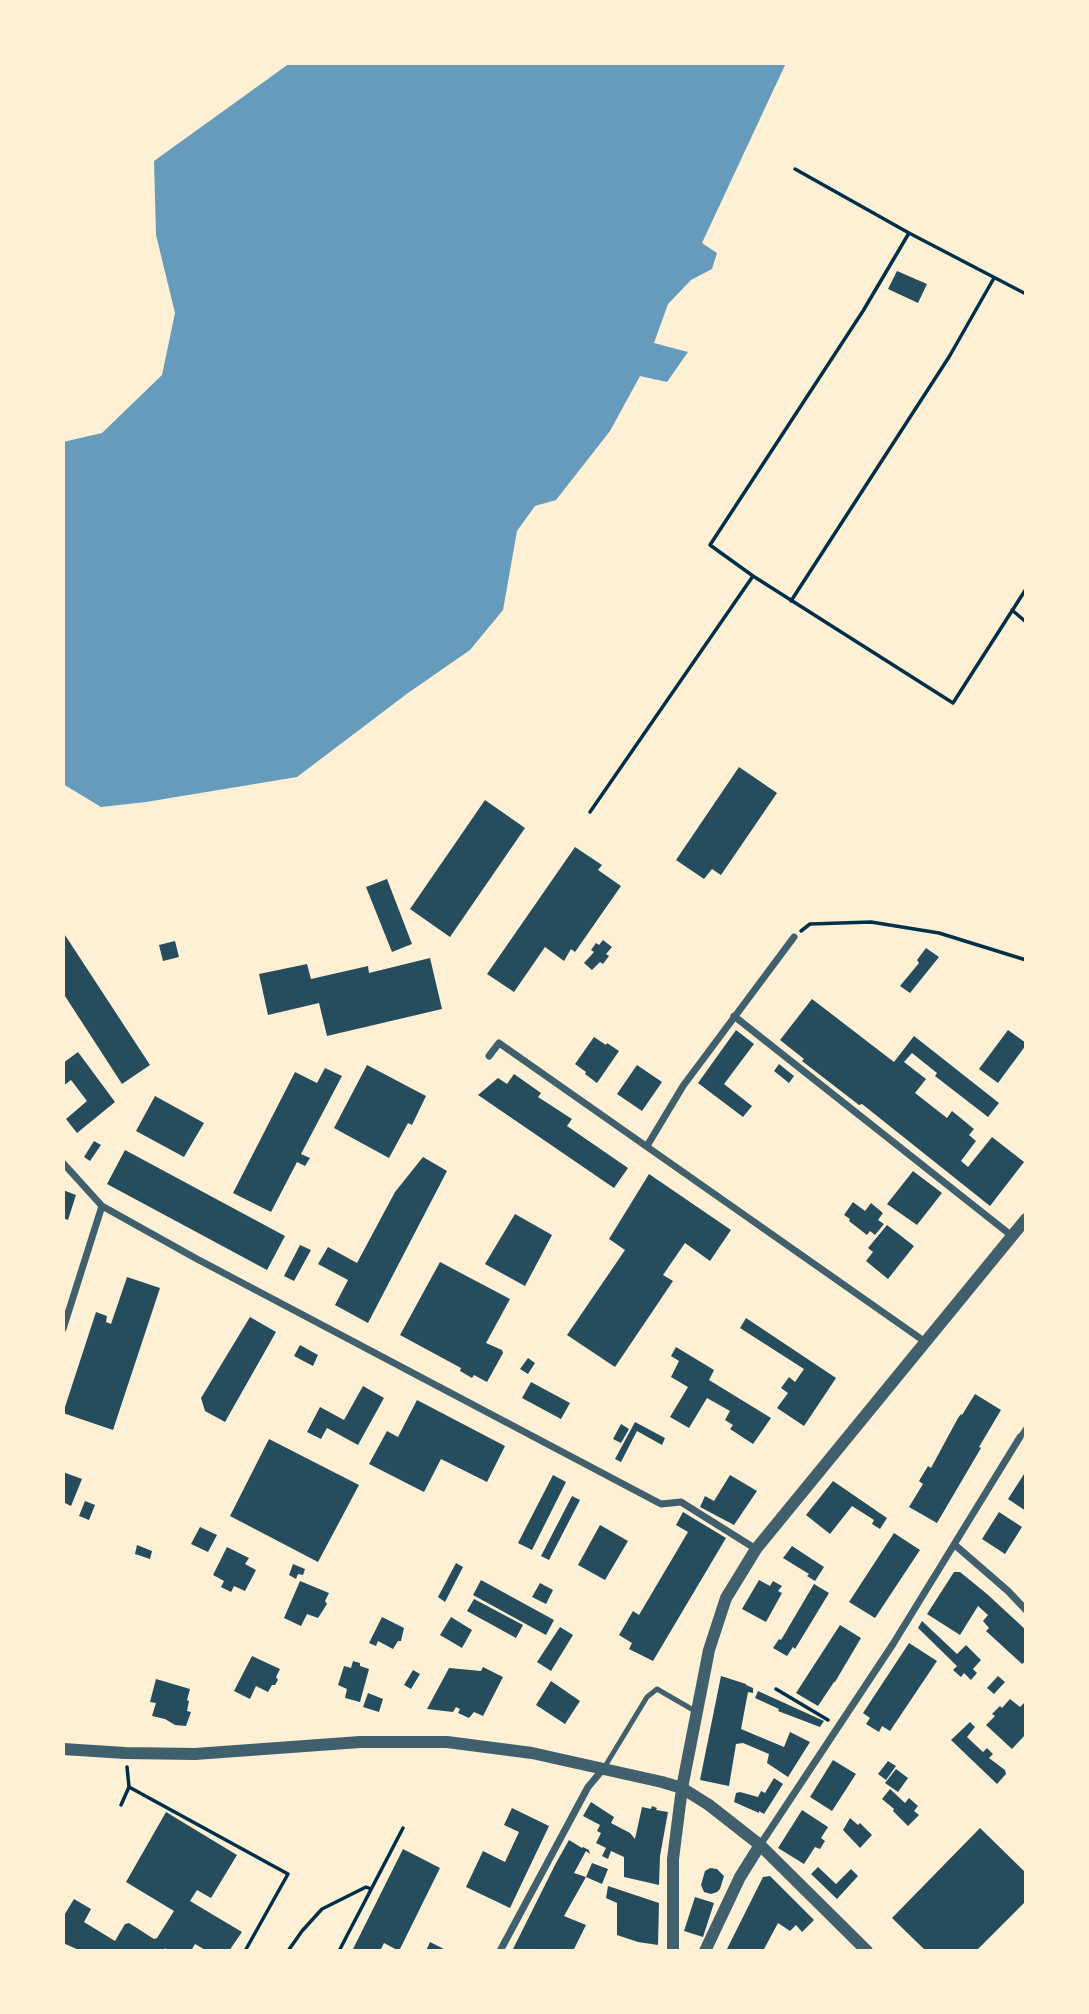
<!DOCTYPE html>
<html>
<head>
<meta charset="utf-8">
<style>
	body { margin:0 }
	#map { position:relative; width:1089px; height:2014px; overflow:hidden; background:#fdf0d5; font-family:Figtree,sans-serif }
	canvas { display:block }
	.frame { position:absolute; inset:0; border:65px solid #fdf0d5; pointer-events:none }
</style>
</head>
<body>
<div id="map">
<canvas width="1089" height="2014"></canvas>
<div class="frame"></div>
</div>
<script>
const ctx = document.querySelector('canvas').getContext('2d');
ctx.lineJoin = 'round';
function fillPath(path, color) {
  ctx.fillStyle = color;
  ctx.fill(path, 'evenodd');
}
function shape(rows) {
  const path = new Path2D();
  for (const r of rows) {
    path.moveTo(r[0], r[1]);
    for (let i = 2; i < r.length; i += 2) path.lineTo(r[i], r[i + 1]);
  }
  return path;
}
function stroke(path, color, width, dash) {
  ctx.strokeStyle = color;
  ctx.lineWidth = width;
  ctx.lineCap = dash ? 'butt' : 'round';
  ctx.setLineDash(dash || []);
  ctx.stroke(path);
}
fillPath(shape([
	[290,63,786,63,702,243,717,253,712,269,691,280,668,304,654,343,688,352,667,382,640,376,610,431,556,500,535,506,517,531,503,610,470,650,408,693,297,777,146,802,101,807,63,784,63,442,102,433,162,375,175,313,156,235,154,161]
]), '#669bbc');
fillPath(shape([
	[897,271,927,284,918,303,888,289],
	[739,767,777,793,721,875,712,869,704,879,676,860],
	[485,800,525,828,450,937,410,909],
	[575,847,602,865,598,870,621,886,575,952,571,949,564,961,545,947,514,992,487,974],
	[387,879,412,944,392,952,366,887],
	[63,932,150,1065,122,1084,63,993],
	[603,940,612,947,606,954,609,956,603,964,600,962,592,970,584,963,594,952,591,950,596,943,599,945],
	[175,941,179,957,163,961,159,945],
	[926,948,939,957,910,993,900,986,919,963,917,960],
	[430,958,442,1009,327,1036,319,1003,268,1015,259,974,307,964,311,979,368,966,369,973],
	[812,999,894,1062,914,1036,999,1103,988,1117,935,1076,937,1073,912,1053,904,1062,926,1079,915,1093,947,1118,952,1111,974,1129,969,1135,976,1141,961,1161,968,1167,992,1137,1024,1162,990,1206,862,1104,859,1105,802,1061,804,1059,780,1040],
	[736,1030,754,1044,724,1084,752,1106,743,1117,698,1083],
	[1008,1030,1026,1043,1026,1045,998,1083,979,1069],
	[594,1037,606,1045,607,1043,619,1051,597,1083,585,1074,586,1072,575,1064],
	[78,1052,115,1102,77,1133,66,1119,87,1101,71,1080,63,1086,63,1063],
	[779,1064,794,1076,789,1083,774,1071],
	[367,1065,426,1096,412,1125,408,1123,389,1158,334,1128],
	[637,1065,662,1082,642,1111,617,1094],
	[325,1068,342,1076,301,1154,310,1158,305,1166,297,1162,271,1212,233,1193,295,1072,317,1083],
	[514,1074,541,1093,538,1097,572,1119,567,1126,628,1168,614,1188,478,1095,498,1078,507,1084],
	[155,1096,204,1123,184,1157,136,1131],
	[94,1141,101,1145,90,1161,84,1157],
	[125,1150,285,1236,267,1270,107,1184],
	[423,1157,447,1171,368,1323,335,1305,348,1280,318,1264,328,1247,357,1263,395,1192],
	[913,1171,942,1193,917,1225,887,1204],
	[649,1174,731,1230,710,1261,685,1243,663,1275,673,1281,615,1367,567,1335,625,1250,609,1239],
	[63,1190,76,1195,68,1220,63,1218],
	[853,1202,865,1211,871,1203,883,1213,878,1220,884,1224,875,1235,870,1231,867,1235,849,1221,850,1219,844,1215],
	[515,1214,552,1235,525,1286,485,1264],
	[887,1225,914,1246,888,1279,866,1261,873,1252,868,1248],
	[300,1245,311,1250,294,1281,284,1276],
	[440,1262,510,1299,486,1343,502,1350,503,1353,487,1382,474,1375,472,1378,460,1371,461,1368,400,1335],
	[127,1277,160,1288,113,1430,63,1413,96,1312,107,1316,106,1322,111,1324],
	[250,1317,276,1332,225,1422,205,1411,201,1398],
	[746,1318,836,1378,804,1426,777,1408,788,1393,781,1388,789,1377,795,1382,804,1369,740,1328],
	[300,1345,318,1355,313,1366,294,1356],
	[676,1347,714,1370,709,1380,771,1418,753,1444,730,1429,733,1425,725,1420,730,1411,707,1398,689,1428,670,1417,688,1387,671,1377,679,1361,671,1356],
	[528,1358,535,1363,528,1374,520,1369],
	[531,1382,570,1403,561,1419,522,1398],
	[363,1386,384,1398,358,1445,327,1428,321,1439,307,1432,320,1407,344,1420],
	[975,1394,1001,1410,979,1447,981,1448,937,1523,909,1507,923,1484,919,1481,928,1466,931,1468,958,1418,961,1414,962,1415],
	[417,1400,505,1446,487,1482,441,1459,424,1492,369,1464,387,1431,398,1437],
	[635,1422,665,1438,662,1445,637,1431,621,1462,615,1459],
	[621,1424,629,1429,621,1443,613,1439],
	[269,1439,359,1485,318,1562,230,1516],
	[1026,1471,1026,1511,1008,1499],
	[63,1472,82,1479,71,1506,63,1502],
	[553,1475,566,1482,532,1550,518,1543],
	[730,1475,757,1491,734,1525,700,1507,705,1496,714,1501],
	[833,1481,887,1518,880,1529,872,1524,874,1520,852,1506,830,1534,806,1515],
	[572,1496,580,1500,549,1560,541,1556],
	[85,1501,95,1505,89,1520,79,1516],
	[683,1512,726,1538,653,1661,629,1649,632,1643,619,1635,633,1611,639,1615,688,1532,676,1525],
	[999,1512,1022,1527,1005,1554,982,1539],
	[600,1525,628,1541,605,1580,578,1565],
	[200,1527,217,1535,208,1552,191,1544],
	[894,1533,920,1550,875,1618,849,1602],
	[137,1545,152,1551,150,1559,135,1554],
	[792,1546,824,1567,815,1581,807,1576,809,1574,783,1558],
	[227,1547,249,1558,245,1564,256,1570,245,1591,234,1586,231,1592,221,1587,224,1581,213,1575],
	[456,1563,463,1567,445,1602,438,1597],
	[293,1564,305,1569,303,1575,298,1574,296,1579,289,1575],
	[954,1572,960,1572,987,1594,1026,1630,1026,1661,1022,1664,986,1631,989,1628,983,1621,988,1615,978,1606,960,1635,927,1614],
	[481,1580,554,1620,546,1635,473,1595],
	[759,1580,770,1586,773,1581,782,1586,778,1591,782,1593,766,1622,742,1609],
	[300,1581,329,1593,325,1601,327,1604,318,1618,307,1614,301,1626,284,1618],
	[540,1583,553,1590,546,1604,532,1597],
	[814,1584,829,1593,795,1649,793,1647,787,1656,773,1648,779,1639,781,1640],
	[474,1599,523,1625,516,1638,467,1611],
	[382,1617,404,1628,401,1641,398,1641,393,1649,378,1641,376,1646,369,1643],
	[451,1617,472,1630,462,1648,440,1635],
	[922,1621,957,1654,966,1645,981,1660,973,1669,977,1673,971,1680,964,1673,961,1677,953,1670,957,1666,918,1628],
	[840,1625,861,1638,835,1682,834,1682,818,1706,796,1693],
	[560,1627,573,1635,551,1671,537,1662],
	[909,1643,937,1661,890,1731,882,1726,879,1732,866,1724,870,1718,863,1713],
	[252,1656,280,1669,276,1677,278,1680,275,1685,272,1685,268,1692,256,1686,250,1699,234,1691],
	[353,1661,360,1663,360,1666,369,1669,360,1702,345,1698,347,1689,338,1685,344,1666,351,1668],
	[483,1667,503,1677,483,1716,474,1712,469,1718,458,1713,460,1709,456,1707,453,1712,427,1709,449,1668,481,1671],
	[413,1670,420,1674,411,1689,404,1685],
	[721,1676,746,1684,746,1685,753,1688,753,1693,748,1692,741,1729,784,1747,790,1732,810,1742,788,1777,767,1763,769,1754,743,1743,736,1744,729,1786,700,1780],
	[998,1676,1005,1682,994,1694,987,1688],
	[156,1679,190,1689,187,1700,189,1701,187,1711,191,1712,186,1726,175,1725,165,1719,152,1716,156,1703,150,1702],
	[551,1681,580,1701,565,1724,536,1705],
	[758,1691,824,1721,820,1727,778,1711,779,1709,755,1698],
	[368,1693,383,1699,379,1712,363,1707],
	[1010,1699,1020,1707,1024,1703,1026,1704,1026,1734,1012,1749,986,1725,995,1716,992,1714,1000,1706,1002,1708],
	[970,1722,975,1727,967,1737,983,1752,987,1748,993,1754,989,1758,1005,1770,1006,1774,997,1784,951,1740],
	[833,1760,856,1774,832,1811,810,1797],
	[888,1761,896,1766,886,1780,878,1774],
	[896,1769,908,1778,898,1792,885,1783],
	[774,1778,783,1784,764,1814,759,1811,759,1813,734,1802,736,1793,740,1792,758,1797,761,1791,765,1793],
	[890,1789,905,1803,909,1798,918,1806,914,1811,919,1815,908,1826,893,1811,894,1809,882,1799],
	[591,1802,614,1817,611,1823,630,1833,635,1839,642,1807,651,1809,652,1806,657,1808,656,1810,668,1812,660,1856,659,1885,624,1877,624,1857,611,1851,608,1859,602,1856,606,1848,596,1843,601,1833,597,1831,600,1825,583,1816],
	[512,1808,549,1826,510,1908,466,1887,483,1851,505,1862,519,1832,504,1825],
	[802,1810,828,1827,821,1838,825,1841,820,1849,815,1847,804,1864,778,1848],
	[166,1812,237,1855,211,1898,197,1890,190,1901,242,1932,229,1951,207,1951,195,1944,191,1951,169,1951,165,1948,164,1951,81,1951,63,1943,63,1917,74,1899,91,1909,84,1922,115,1941,125,1924,129,1923,154,1939,157,1938,174,1911,126,1882],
	[850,1818,858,1825,860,1823,872,1835,860,1848,843,1830],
	[980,1828,1026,1873,1026,1901,976,1951,926,1951,892,1918],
	[569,1840,582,1848,583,1847,589,1850,590,1854,586,1851,574,1873,586,1877,564,1916,586,1925,573,1951,512,1951,556,1863],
	[403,1849,440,1868,399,1951,384,1943,380,1951,352,1951],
	[592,1863,608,1869,602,1884,586,1877],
	[818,1867,836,1884,851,1869,858,1876,837,1899,811,1874],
	[710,1868,717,1869,724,1876,720,1889,717,1892,711,1894,704,1892,701,1885,705,1871],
	[770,1876,814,1920,802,1932,796,1925,790,1931,778,1923,763,1951,726,1951,763,1877],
	[608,1886,659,1903,658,1945,638,1942,617,1935,617,1903,606,1898],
	[695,1897,714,1903,703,1937,684,1931],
	[430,1942,444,1949,443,1951,426,1951]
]), '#264d5e');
stroke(shape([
	[795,169,909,233,1026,294],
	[909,233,863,311,710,545,753,576,953,703,1026,589],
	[791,601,949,357,994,278],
	[1012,610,1026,622],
	[590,812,753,576],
	[801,931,810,924,871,922,939,933,1026,960],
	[776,1689,828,1720],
	[129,1787,288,1874,245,1951],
	[121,1805,129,1787,127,1767],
	[288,1951,302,1931,322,1909,366,1887,371,1889],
	[339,1951,403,1828]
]), '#003049', 3.5);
stroke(shape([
	[1020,1437,1026,1428],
	[604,1768,647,1697,657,1689,695,1711]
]), '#3f606c', 5);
stroke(shape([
	[734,1016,1012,1236],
	[489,1056,499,1043,924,1341],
	[647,1146,683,1086,794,937],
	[63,1163,102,1206,197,1259,661,1504,681,1502,756,1549],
	[63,1329,102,1206],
	[955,1545,1008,1591,1026,1610],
	[760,1845,893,1644,1020,1437],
	[500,1951,588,1787,604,1768]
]), '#3f606c', 7);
stroke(shape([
	[63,1749,125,1753,195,1754,360,1742,447,1742,532,1753,662,1782,682,1788,709,1805,760,1845,867,1951],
	[673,1951,673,1859,682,1788,709,1650,726,1598,756,1549,1026,1219],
	[705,1951,740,1877,760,1845]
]), '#3f606c', 12);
</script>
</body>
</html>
